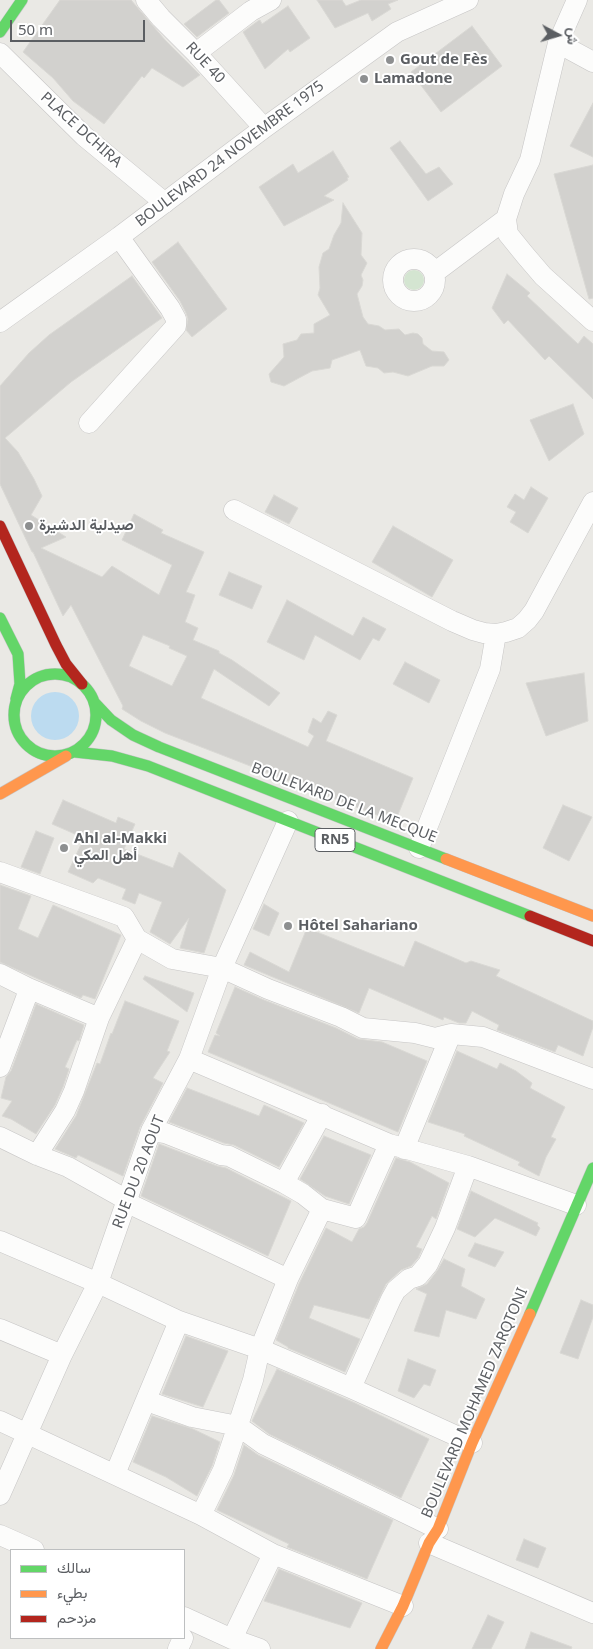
<!DOCTYPE html>
<html>
<head>
<meta charset="utf-8">
<style>
	body { margin:0 }
	#map { position:relative; width:593px; height:1649px; overflow:hidden; background:#eae9e5; font-family:"Noto Sans",Vazirmatn,sans-serif }
	canvas { display:block }
	.legend { position:absolute; left:10px; top:1549px; width:175px; height:90px; box-sizing:border-box; background:#fff; border:1px solid #bdbfc0; margin:0; padding:6px 9px; list-style:none; font-size:15px; color:#5b5e62 }
	.legend li { display:flex; align-items:center; gap:10px; height:25px }
	.legend b { width:25px; border:1px solid #bdbfc0 }
	.north { position:absolute; left:533px; top:10px; width:50px; height:50px; -webkit-text-stroke:4px #fff; paint-order:stroke; rotate:96deg; font-size:14px; font-weight:700; line-height:20px; text-align:center; color:#5b5e62 }
	.north::after { content:''; display:block; margin:auto; width:18px; height:22px; background:#5b5e62; clip-path:polygon(50% 0,100% 100%,50% 72%,0 100%) }
	.scale { position:absolute; left:10px; top:20px; width:135px; height:22px; box-sizing:border-box; border:2px solid #5b5e62; border-top:0; padding-left:6px; font-size:15px; line-height:18px; white-space:nowrap; color:#5b5e62; -webkit-text-stroke:4px #fff; paint-order:stroke }
</style>
</head>
<body>
<div id="map">
<canvas width="593" height="1649"></canvas>
<ul class="legend">
<li><b style="height:6px;background:#63d668"></b>سالك</li>
<li><b style="height:6px;background:#ff974d"></b>بطيء</li>
<li><b style="height:6px;background:#b3261e"></b>مزدحم</li>
</ul>
<div class="north">ش</div>
<div class="scale">50 m</div>
</div>
<script>
const ctx = document.querySelector('canvas').getContext('2d');
ctx.lineJoin = 'round';
function fillPath(path, color) {
  ctx.fillStyle = color;
  ctx.fill(path, 'evenodd');
}
function shape(rows) {
  const path = new Path2D();
  for (const r of rows) {
    if (r.length === 3) {
      path.moveTo(r[0] + r[2], r[1]);
      path.arc(r[0], r[1], r[2], 0, 2 * Math.PI);
      continue;
    }
    path.moveTo(r[0], r[1]);
    for (let i = 2; i < r.length; i += 2) path.lineTo(r[i], r[i + 1]);
  }
  return path;
}
function stroke(path, color, width, dash) {
  ctx.strokeStyle = color;
  ctx.lineWidth = width;
  ctx.lineCap = dash ? 'butt' : 'round';
  ctx.setLineDash(dash || []);
  ctx.stroke(path);
}
function drawText(font, color, halo, rows, align = 'center') {
  ctx.font = font + ' "Noto Sans",Vazirmatn,sans-serif';
  ctx.lineWidth = 4;
  ctx.setLineDash([]);
  ctx.textBaseline = 'middle';
  ctx.strokeStyle = halo;
  ctx.fillStyle = color;
  for (const [text, x, y, turn = 0] of rows) {
    ctx.save();
    ctx.translate(x, y);
    ctx.rotate((+turn || 0) * Math.PI / 180);
    ctx.textAlign = isNaN(turn) ? turn : align;
    if (halo) ctx.strokeText(text, 0, 0);
    ctx.fillText(text, 0, 0);
    ctx.restore();
  }
}
fillPath(shape([
	[414,280,10]
]), '#d4e5d1');
fillPath(shape([
	[55,716,24]
]), '#bcdbf0');
const building = shape([
	[60,0,131,0,165,40,200,75,183,87,152,68,144,78,142,76,104,124,73,101,53,78,23,52,60,0],
	[216,0,219,0,229,13,197,37,184,24,216,0],
	[317,0,342,0,346,6,361,0,398,0,388,4,391,9,372,21,368,13,335,28,317,0],
	[288,6,310,38,290,52,288,49,265,69,243,32,258,21,260,20,262,24,288,6],
	[472,26,502,66,441,112,411,72,472,26],
	[593,103,593,157,570,146,593,103],
	[400,141,426,174,439,167,453,184,428,201,390,148,400,141],
	[333,151,349,177,347,178,348,180,324,196,334,200,284,226,259,187,293,164,298,173,333,151],
	[593,165,593,298,589,299,554,174,593,165],
	[343,203,362,233,361,255,367,263,361,275,363,280,362,286,357,294,363,317,368,324,379,326,385,330,399,329,405,335,413,333,418,334,422,338,423,344,432,351,444,352,449,360,444,366,432,366,408,376,393,372,384,373,378,368,366,366,360,350,332,360,330,368,312,371,284,386,271,382,269,374,284,357,283,344,297,340,301,334,314,333,314,324,330,315,318,295,320,288,319,267,323,253,329,249,334,235,341,223,343,203],
	[178,242,227,309,192,337,186,330,188,319,186,313,180,301,152,262,178,242],
	[507,274,530,293,527,296,578,344,584,336,593,344,593,399,549,356,545,360,508,320,504,324,492,308,507,274],
	[132,276,162,318,71,382,5,438,18,452,34,479,42,496,31,515,66,537,41,548,102,577,112,566,159,595,172,565,122,540,134,514,163,530,161,533,204,552,186,592,195,595,185,622,198,628,193,640,219,651,219,653,232,660,280,693,269,706,214,669,201,698,308,747,314,736,308,732,313,718,321,723,328,711,337,715,326,741,413,778,395,822,165,733,141,721,122,709,123,706,71,605,63,616,33,552,32,552,0,484,0,386,29,353,49,335,132,276],
	[143,635,170,646,169,648,187,656,172,686,129,666,143,635],
	[573,404,584,434,549,461,530,420,573,404],
	[531,487,548,498,528,533,510,522,516,512,507,507,515,494,524,500,531,487],
	[274,495,298,508,289,524,265,512,274,495],
	[393,526,453,560,432,597,372,562,393,526],
	[229,572,262,586,252,609,219,595,229,572],
	[287,600,353,636,363,617,386,629,379,641,373,638,360,660,315,635,304,660,267,642,287,600],
	[405,662,440,680,429,703,393,684,405,662],
	[584,673,588,721,546,736,526,683,584,673],
	[63,800,116,823,118,817,135,824,124,849,173,868,179,852,226,890,204,953,180,948,189,918,170,944,150,932,162,902,139,893,135,904,122,899,126,889,98,878,93,883,68,872,84,838,52,824,63,800],
	[563,805,592,817,569,861,543,848,563,805],
	[36,831,54,838,40,874,21,867,36,831],
	[0,885,31,896,18,929,38,938,53,905,121,935,95,999,83,995,81,998,0,962,0,885],
	[264,904,279,913,269,936,253,929,264,904],
	[307,928,404,967,415,941,466,963,471,961,500,970,496,976,593,1021,593,1027,583,1056,558,1045,555,1052,497,1030,499,1025,472,1011,466,1023,459,1023,444,1017,443,1020,369,988,359,1013,244,965,250,952,289,972,307,928],
	[145,976,194,993,187,1012,143,979,145,976],
	[235,987,264,1000,336,1028,358,1039,382,1042,427,1061,398,1132,208,1052,215,1035,220,1036,216,1033,235,987],
	[125,1001,179,1021,167,1051,170,1052,153,1078,163,1083,140,1127,123,1176,78,1155,76,1158,55,1149,76,1116,97,1063,100,1064,111,1033,112,1034,125,1001],
	[36,1004,84,1025,79,1041,77,1040,65,1067,69,1069,63,1087,55,1105,36,1134,11,1119,2,1116,12,1101,1,1098,6,1077,11,1071,36,1004],
	[457,1051,497,1069,500,1063,516,1071,532,1083,530,1088,565,1107,551,1137,556,1139,546,1157,539,1176,518,1165,520,1162,464,1136,465,1134,428,1122,457,1051],
	[187,1088,259,1116,264,1105,304,1123,279,1167,234,1145,224,1143,169,1122,187,1088],
	[324,1136,371,1155,349,1204,325,1196,300,1179,324,1136],
	[159,1144,217,1166,226,1168,291,1201,268,1256,141,1196,159,1144],
	[396,1158,410,1162,449,1183,436,1219,432,1216,416,1247,422,1249,418,1258,411,1266,401,1270,386,1284,369,1319,314,1305,309,1318,360,1339,345,1372,288,1348,288,1347,276,1340,299,1284,326,1228,352,1242,359,1229,364,1227,367,1223,396,1158],
	[471,1191,538,1223,537,1225,540,1228,536,1236,495,1218,475,1237,457,1229,471,1191],
	[475,1243,504,1252,495,1267,468,1256,475,1243],
	[444,1259,465,1269,461,1286,485,1299,476,1319,446,1310,439,1337,414,1331,427,1294,416,1289,427,1284,437,1271,444,1259],
	[581,1300,593,1305,593,1317,578,1359,560,1353,581,1300],
	[186,1336,228,1351,203,1407,162,1394,186,1336],
	[408,1359,436,1370,430,1386,424,1384,414,1398,398,1391,408,1359],
	[277,1369,355,1403,429,1439,401,1498,269,1434,252,1421,277,1369],
	[152,1416,193,1429,220,1442,212,1466,197,1496,166,1477,133,1462,152,1416],
	[244,1445,258,1455,393,1520,367,1579,287,1547,289,1544,217,1510,234,1475,244,1445],
	[524,1539,546,1548,538,1568,516,1560,524,1539],
	[279,1569,362,1603,350,1628,264,1601,279,1569],
	[488,1615,504,1622,491,1649,472,1649,488,1615],
	[531,1632,572,1647,571,1649,525,1649,531,1632]
]);
fillPath(building, '#d2d1ce');
stroke(building, '#d9d8d4', 1);
const street = shape([
	[146,0,161,18,196,53,264,128],
	[577,0,558,43,530,160,514,194,506,219,508,234,525,255,543,276,593,321],
	[558,43,593,62],
	[0,53,84,136,165,203],
	[196,53,251,11,271,0],
	[414,280,21],
	[434,273,506,219],
	[0,322,119,237,264,128,397,32,468,0],
	[89,423,176,326,176,319,170,308,119,237],
	[234,510,452,621,473,630,484,633,496,634,506,632,518,628,527,620,534,611,593,502],
	[419,848,490,669,496,634],
	[0,872,124,917,137,939,172,959,222,968,268,989,341,1017,363,1028,415,1033,435,1038,451,1034,483,1037,593,1079],
	[0,974,28,988,99,1018],
	[189,1059,389,1144,468,1166,576,1205],
	[0,1067,26,998,28,988],
	[322,1114,284,1183,303,1194,322,1209,356,1218,389,1144],
	[151,1131,165,1133,221,1155,229,1156,284,1183],
	[0,1137,37,1155,68,1167,127,1200,134,1206,288,1279],
	[404,1149,451,1034],
	[37,1155,65,1111,74,1091,99,1018,137,939],
	[0,1241,98,1283,179,1321,260,1349,351,1388,472,1443],
	[0,1329,62,1355],
	[351,1388,391,1299,396,1290,409,1279,418,1276,428,1264,445,1228,468,1166],
	[147,1401,192,1417,238,1426,263,1444,438,1529],
	[0,1421,201,1515,273,1554,403,1606],
	[115,1474,179,1321],
	[0,1495,62,1355,98,1283,151,1131,189,1059,222,968,288,821],
	[201,1515,223,1470,253,1380,260,1349,288,1279,322,1209],
	[0,1535,34,1550],
	[429,1543,593,1613],
	[184,1617,232,1639,260,1649],
	[232,1639,273,1554],
	[178,1649,183,1638]
]);
const fast = shape([
	[0,32,22,0],
	[0,618,18,654,20,684,16,699],
	[55,715,41],
	[94,702,111,720,133,735,159,747,446,859],
	[75,752,112,756,148,766,530,916],
	[530,1314,593,1168]
]);
const slow = shape([
	[0,794,66,756],
	[446,859,593,916],
	[381,1649,403,1606,429,1543,438,1529,472,1443,530,1314]
]);
const jam = shape([
	[0,526,56,645,66,664,82,684],
	[530,916,593,941]
]);
stroke(street, '#c6c5c5', 21);
stroke(fast, '#c5c5c6', 12);
stroke(slow, '#c5c5c6', 12);
stroke(jam, '#c5c5c6', 12);
stroke(street, '#fcfcfb', 20);
stroke(fast, '#63d668', 11);
stroke(slow, '#ff974d', 11);
stroke(jam, '#b3261e', 11);
for (const [x, y, r, color] of [
	[390,60,5,"#8d8f90"],
	[364,79,5,"#8d8f90"],
	[29,526,5,"#8d8f90"],
	[64,848,5,"#8d8f90"],
	[288,926,5,"#8d8f90"]
]) {
  const dot = new Path2D();
  dot.arc(x, y, r, 0, 2 * Math.PI);
  ctx.fillStyle = color;
  ctx.fill(dot);
  stroke(dot, '#fff', 2);
}
for (const [x, y, w] of [
	[335,840,40]
]) {
  const box = new Path2D();
  box.roundRect(x - w / 2, y - 11.5, w, 23, 4);
  ctx.fillStyle = '#fff';
  ctx.fill(box);
  stroke(box, '#5b5e62', 1);
}
drawText('bold 14px', '#5b5e62', null, [
	["RN5",335,840]
]);
drawText('bold 15px', '#5b5e62', '#fff', [
	["Gout de Fès",400,60],
	["Lamadone",374,79],
	["صيدلية الدشيرة",39,526],
	["Ahl al-Makki",74,839],
	["أهل المكي",74,856],
	["Hôtel Sahariano",298,926]
], 'left');
drawText('15px', '#5b5e62', '#fff', [
	["RUE 40",205,63,47],
	["PLACE DCHIRA",81,130,42],
	["BOULEVARD 24 NOVEMBRE 1975",230,154,-37],
	["BOULEVARD DE LA MECQUE",344,803,21],
	["RUE DU 20 AOUT",139,1172,-69],
	["BOULEVARD MOHAMED ZARQTONI",475,1403,-67]
]);
</script>
</body>
</html>
